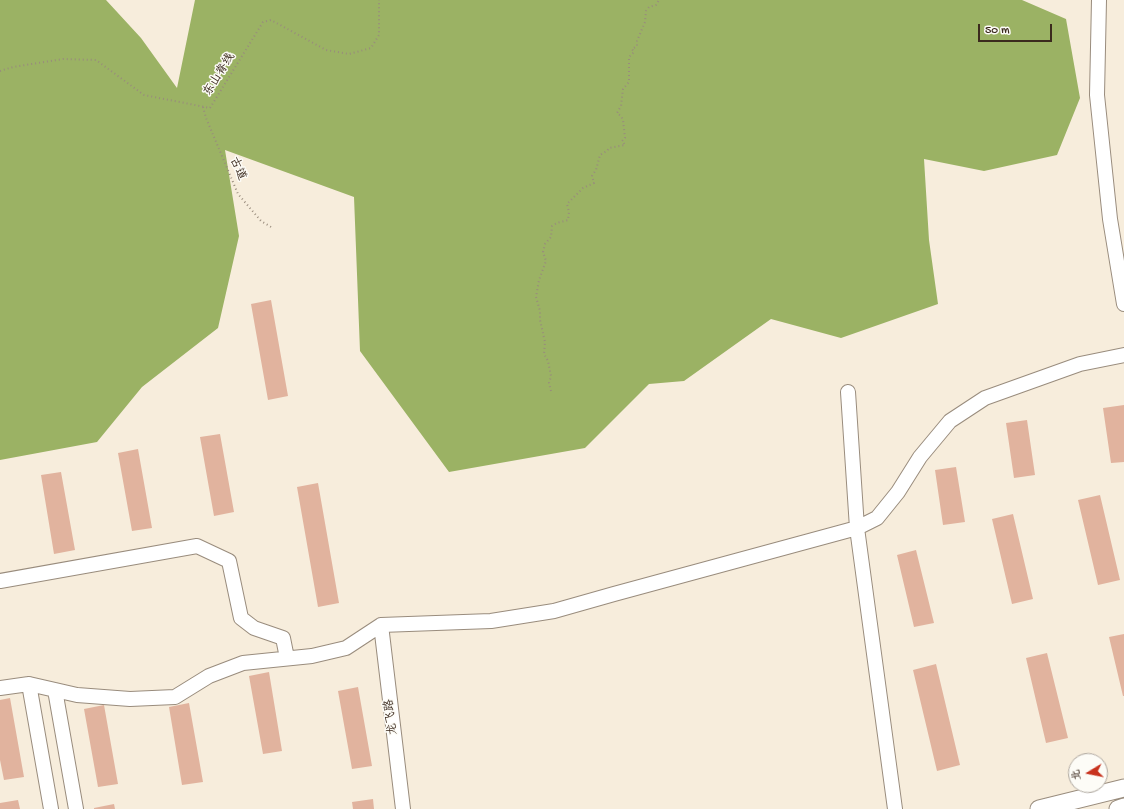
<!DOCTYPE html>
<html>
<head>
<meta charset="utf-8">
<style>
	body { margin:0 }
	#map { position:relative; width:1124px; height:809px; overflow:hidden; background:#f7eddc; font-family:"Gochi Hand","LXGW WenKai TC",sans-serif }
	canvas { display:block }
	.north { position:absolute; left:1068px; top:753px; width:40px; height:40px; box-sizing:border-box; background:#fdfcf7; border:1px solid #afa8a0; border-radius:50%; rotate:260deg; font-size:11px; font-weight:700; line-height:16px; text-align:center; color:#3b2a1e }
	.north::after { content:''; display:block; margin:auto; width:14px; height:18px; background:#c8321e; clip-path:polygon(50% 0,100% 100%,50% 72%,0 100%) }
	.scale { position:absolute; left:978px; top:24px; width:74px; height:18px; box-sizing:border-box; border:2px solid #3b2a1e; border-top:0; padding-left:5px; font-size:12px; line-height:14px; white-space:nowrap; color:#3b2a1e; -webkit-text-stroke:3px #fdfcf7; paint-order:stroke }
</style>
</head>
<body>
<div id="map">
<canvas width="1124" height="809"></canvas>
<div class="north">北</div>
<div class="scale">50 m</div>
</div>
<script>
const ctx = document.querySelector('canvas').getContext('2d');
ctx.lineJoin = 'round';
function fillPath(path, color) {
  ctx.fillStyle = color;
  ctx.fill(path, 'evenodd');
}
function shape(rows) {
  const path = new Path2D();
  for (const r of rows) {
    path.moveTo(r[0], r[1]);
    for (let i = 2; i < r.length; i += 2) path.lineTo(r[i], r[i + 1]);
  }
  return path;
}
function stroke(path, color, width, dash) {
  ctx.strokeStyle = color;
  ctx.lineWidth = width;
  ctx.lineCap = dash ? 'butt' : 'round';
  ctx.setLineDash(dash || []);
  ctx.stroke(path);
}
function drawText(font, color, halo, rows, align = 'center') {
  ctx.font = font + ' "Gochi Hand","LXGW WenKai TC",sans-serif';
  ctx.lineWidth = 3;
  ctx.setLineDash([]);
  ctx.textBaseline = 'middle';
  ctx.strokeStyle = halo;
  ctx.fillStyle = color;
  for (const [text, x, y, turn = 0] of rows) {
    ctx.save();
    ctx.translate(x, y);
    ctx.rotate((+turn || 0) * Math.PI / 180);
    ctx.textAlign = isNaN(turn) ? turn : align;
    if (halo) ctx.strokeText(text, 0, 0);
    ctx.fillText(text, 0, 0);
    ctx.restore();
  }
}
fillPath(shape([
	[0,0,106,0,141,38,177,88,195,0,1022,0,1066,19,1080,98,1057,155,984,171,924,159,929,240,938,304,841,338,771,319,684,381,649,384,585,448,449,472,360,351,354,197,225,150,239,236,218,328,142,387,97,442,0,460]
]), '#9bb264');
fillPath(shape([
	[271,300,288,396,268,400,251,304],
	[1124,405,1124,462,1111,463,1103,408],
	[1027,420,1035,475,1014,478,1006,423],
	[220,434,234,512,214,516,200,437],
	[138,449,152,528,132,531,118,453],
	[956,467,965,522,943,525,935,470],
	[61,472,75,550,54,554,41,475],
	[318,483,339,603,318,607,297,487],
	[1100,495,1120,580,1098,585,1078,500],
	[1013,514,1033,599,1012,604,992,519],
	[916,550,934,623,914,627,897,555],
	[1124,634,1124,696,1123,696,1109,637],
	[1047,653,1068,738,1046,743,1026,658],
	[936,664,960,765,937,771,913,670],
	[269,672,282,751,263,754,249,676],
	[358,687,372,766,352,769,338,691],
	[10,698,24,777,4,780,0,760,0,700],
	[189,703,203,782,182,785,169,707],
	[104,705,118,784,98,787,84,709],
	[373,799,374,809,353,809,352,802],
	[18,800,20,809,0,809,0,803],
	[114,804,115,809,94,809,94,808]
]), '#e1b39e');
const minor = shape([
	[1099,0,1097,95,1110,219,1124,304],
	[0,581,197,546,229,561,241,618,254,628,283,638,287,658],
	[381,625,403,809],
	[29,684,51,809],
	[0,688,29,684,77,695,130,699,175,697,209,676,243,663,312,656,346,648,381,625,491,621,554,611,614,594,857,528,848,392],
	[55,690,76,809],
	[895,809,857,528,877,518,898,492,920,457,950,421,985,398,1080,364,1124,355]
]);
const major = shape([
	[1039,809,1124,788],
	[1118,809,1124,807]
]);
stroke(minor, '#998c7d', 16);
stroke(major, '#998c7d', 19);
stroke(shape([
	[0,71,13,67,63,59,96,60,144,95,210,108,263,22,271,20,326,50,349,54,371,48,379,35,379,0],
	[203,107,206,118,238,194,261,221,271,227],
	[551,391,549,383,551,376,548,361,544,354,545,342,540,320,540,311,536,297,539,280,546,261,543,252,545,244,551,237,552,226,557,223,568,220,569,212,567,204,583,188,594,183,592,176,596,170,600,155,607,151,609,148,625,145,622,141,625,138,623,120,621,116,617,113,621,106,623,89,629,82,629,57,634,52,632,49,637,46,637,41,645,22,646,11,649,7,656,5,659,0]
]), '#998c7d', 2, [1, 3]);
stroke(minor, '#fff', 14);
stroke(major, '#fff', 17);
drawText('12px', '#3b2a1e', '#fdfcf7', [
	["东山脊线",220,75,-58],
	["古道",237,169,66],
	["龙飞路",392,717,-97]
]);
</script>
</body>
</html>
